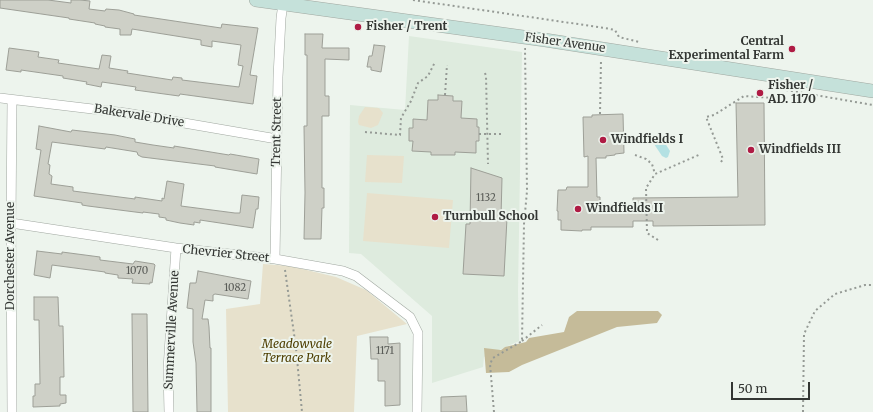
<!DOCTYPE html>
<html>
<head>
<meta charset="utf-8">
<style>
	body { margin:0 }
	#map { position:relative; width:873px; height:412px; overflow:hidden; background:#edf4ed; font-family:Merriweather,serif }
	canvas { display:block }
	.scale { position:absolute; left:731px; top:382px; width:79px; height:18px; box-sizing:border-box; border:2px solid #333633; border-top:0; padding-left:5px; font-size:12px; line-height:14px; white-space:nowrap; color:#333633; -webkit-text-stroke:3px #edf4ed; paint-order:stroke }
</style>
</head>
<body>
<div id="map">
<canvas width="873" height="412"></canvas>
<div class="scale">50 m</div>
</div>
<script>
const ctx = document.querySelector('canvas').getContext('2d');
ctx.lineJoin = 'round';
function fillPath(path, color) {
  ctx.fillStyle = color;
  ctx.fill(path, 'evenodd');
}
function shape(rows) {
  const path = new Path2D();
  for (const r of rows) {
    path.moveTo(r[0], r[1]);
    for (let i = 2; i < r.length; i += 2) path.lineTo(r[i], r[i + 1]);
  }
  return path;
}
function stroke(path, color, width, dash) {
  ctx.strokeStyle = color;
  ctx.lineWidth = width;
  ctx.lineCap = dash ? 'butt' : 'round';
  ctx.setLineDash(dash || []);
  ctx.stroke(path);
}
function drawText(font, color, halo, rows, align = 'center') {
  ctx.font = font + ' Merriweather,serif';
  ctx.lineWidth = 4;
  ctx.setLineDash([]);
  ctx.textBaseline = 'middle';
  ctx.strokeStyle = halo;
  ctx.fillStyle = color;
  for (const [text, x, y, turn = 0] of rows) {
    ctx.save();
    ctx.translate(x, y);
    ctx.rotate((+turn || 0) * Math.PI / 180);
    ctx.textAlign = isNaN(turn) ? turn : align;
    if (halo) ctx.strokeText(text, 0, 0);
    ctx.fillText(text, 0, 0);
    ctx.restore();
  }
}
fillPath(shape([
	[409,36,522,52,518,291,519,341,484,357,483,367,432,383,432,316,361,254,349,253,350,105,405,110]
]), '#deebde');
fillPath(shape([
	[365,107,379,108,383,113,378,125,371,128,359,125,358,122,359,116],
	[367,155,404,156,402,183,365,182],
	[367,193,453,200,449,248,363,241],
	[263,264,290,266,336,277,366,290,407,324,357,336,354,412,228,412,226,309,260,304]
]), '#e7e1cc');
fillPath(shape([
	[577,311,658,311,662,315,657,323,617,327,522,365,509,372,486,373,484,348,501,350,505,347,526,342,529,338,564,332,569,317]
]), '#c5bb99');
fillPath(shape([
	[659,138,663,140,670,151,668,157,666,158,662,156,654,144,656,139]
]), '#b4e1e3');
const building = shape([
	[0,0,48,0,71,3,71,0,80,0,90,1,89,9,105,11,106,9,119,10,134,14,134,15,221,28,222,24,258,28,250,75,257,76,253,104,180,94,179,96,135,90,136,87,102,82,101,87,86,84,87,82,63,78,63,76,21,70,21,72,6,70,9,48,39,52,38,57,59,60,58,63,99,69,102,55,111,56,109,68,128,71,127,73,172,80,173,77,182,78,182,80,239,87,243,66,238,65,241,45,212,41,212,47,201,45,201,40,132,29,131,35,120,35,120,29,105,27,105,26,95,24,95,23,69,19,69,18,0,8,0,0],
	[305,34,323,34,322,48,349,48,349,60,325,59,325,96,329,96,329,116,322,116,322,188,324,188,324,208,322,208,321,239,304,239,305,193,304,126,307,126,307,55,305,55,305,34],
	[374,45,385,46,381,72,371,70,371,67,367,67,369,56,372,56,374,45],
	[438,95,453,96,453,101,462,101,461,118,477,119,477,127,479,127,479,141,476,141,476,153,455,152,455,155,431,155,431,152,412,151,413,141,409,141,409,128,413,128,413,119,427,120,428,100,438,100,438,95],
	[736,103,764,103,765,225,653,226,653,221,633,221,633,227,591,227,591,230,582,230,582,231,561,230,561,220,558,220,558,211,557,211,558,190,566,190,567,187,588,187,588,156,584,157,583,117,592,117,592,115,623,114,624,153,615,154,615,155,606,156,606,158,596,158,597,197,600,197,600,207,633,206,633,198,738,197,736,103],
	[39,126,71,132,72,130,115,135,135,139,135,142,153,145,174,148,174,146,229,155,230,154,259,159,257,174,215,167,215,166,142,157,138,155,137,152,106,147,105,149,52,142,48,164,50,165,49,174,52,176,51,184,73,187,73,191,135,199,135,197,162,201,162,198,164,199,167,181,184,184,181,206,235,213,240,213,242,195,259,197,258,209,256,209,253,228,200,220,200,223,194,222,194,225,180,223,166,220,166,218,159,217,159,214,143,212,143,213,88,206,82,205,82,203,34,196,41,150,36,149,39,126],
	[471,168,502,178,501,217,507,218,504,276,463,274,466,224,470,224,471,168],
	[37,251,62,254,62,252,100,257,100,260,133,264,135,261,154,264,155,265,152,283,150,282,150,284,132,283,133,279,118,278,118,275,105,273,105,272,52,265,50,278,34,275,37,251],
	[198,271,251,281,248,299,215,294,213,295,213,301,205,300,202,319,208,319,209,327,210,348,211,348,211,412,197,412,196,363,193,342,193,309,187,308,190,283,196,283,198,271],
	[34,297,58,297,59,326,63,326,64,377,60,377,60,395,66,395,66,403,60,404,60,406,33,407,33,396,35,396,35,384,40,384,39,320,34,320,34,297],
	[132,314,147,314,148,412,133,412,132,314],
	[370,337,388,337,388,344,400,343,400,405,385,406,385,381,378,381,378,359,371,359,370,337],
	[466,396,467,412,441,412,441,397,466,396]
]);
fillPath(building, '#ced0c7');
stroke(building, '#9d9f97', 1);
const minor = shape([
	[0,98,126,113,277,139],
	[11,223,176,248,275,259,343,271,356,276,410,317,418,333,417,412],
	[275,259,278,77,281,18,283,4],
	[12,412,11,223,12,100],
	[169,412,168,369,176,248]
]);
const secondary = shape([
	[256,0,545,40,873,91]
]);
stroke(minor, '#a0a7a0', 10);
stroke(secondary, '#a0a7a0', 14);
stroke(shape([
	[413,0,605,28,615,30,619,37,639,42],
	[485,73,486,76,488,164],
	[786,90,873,105],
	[445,95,447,65],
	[600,114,601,60],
	[365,132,400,135,401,118,411,101,418,83,428,76,435,62],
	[479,134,504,134],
	[635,155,646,159,652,164,655,174],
	[721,162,723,159,706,117,714,115,744,96,786,99],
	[658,240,647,233,646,188,655,174,701,154],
	[285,270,296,348,302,412],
	[522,341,542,325],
	[494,412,490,364,493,358,522,341,524,224,527,191,525,49,526,49],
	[803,412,804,334,815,311,835,294,865,285,873,285]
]), '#959a95', 2, [2, 3]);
stroke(minor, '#fff', 9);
stroke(secondary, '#c5e1da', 13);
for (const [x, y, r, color] of [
	[358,27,4,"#af1b44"],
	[792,49,4,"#af1b44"],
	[760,93,4,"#af1b44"],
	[603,140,4,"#af1b44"],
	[751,150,4,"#af1b44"],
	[578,209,4,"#af1b44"],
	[435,217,4,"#af1b44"]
]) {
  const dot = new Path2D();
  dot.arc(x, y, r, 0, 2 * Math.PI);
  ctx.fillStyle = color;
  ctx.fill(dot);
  stroke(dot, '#edf4ed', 1.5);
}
drawText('10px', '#5a5c58', null, [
	["1132",486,198],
	["1070",137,271],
	["1082",235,288],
	["1171",385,351]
]);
drawText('bold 12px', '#333633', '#edf4ed', [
	["Fisher / Trent",366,27],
	["Central",784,42,"right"],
	["Experimental Farm",784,56,"right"],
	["Fisher /",768,86],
	["AD. 1170",768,100],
	["Windfields I",611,140],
	["Windfields III",759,150],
	["Windfields II",586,209],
	["Turnbull School",443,217]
], 'left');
drawText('12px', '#333633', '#edf4ed', [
	["Fisher Avenue",565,43,8],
	["Bakervale Drive",139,116,9],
	["Trent Street",277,132,-89],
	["Chevrier Street",226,254,6],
	["Dorchester Avenue",11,256,-90],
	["Summerville Avenue",172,330,-87]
]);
drawText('italic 12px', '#4e3e00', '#edf4ed', [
	["Meadowvale",297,345],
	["Terrace Park",297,359]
]);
</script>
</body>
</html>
